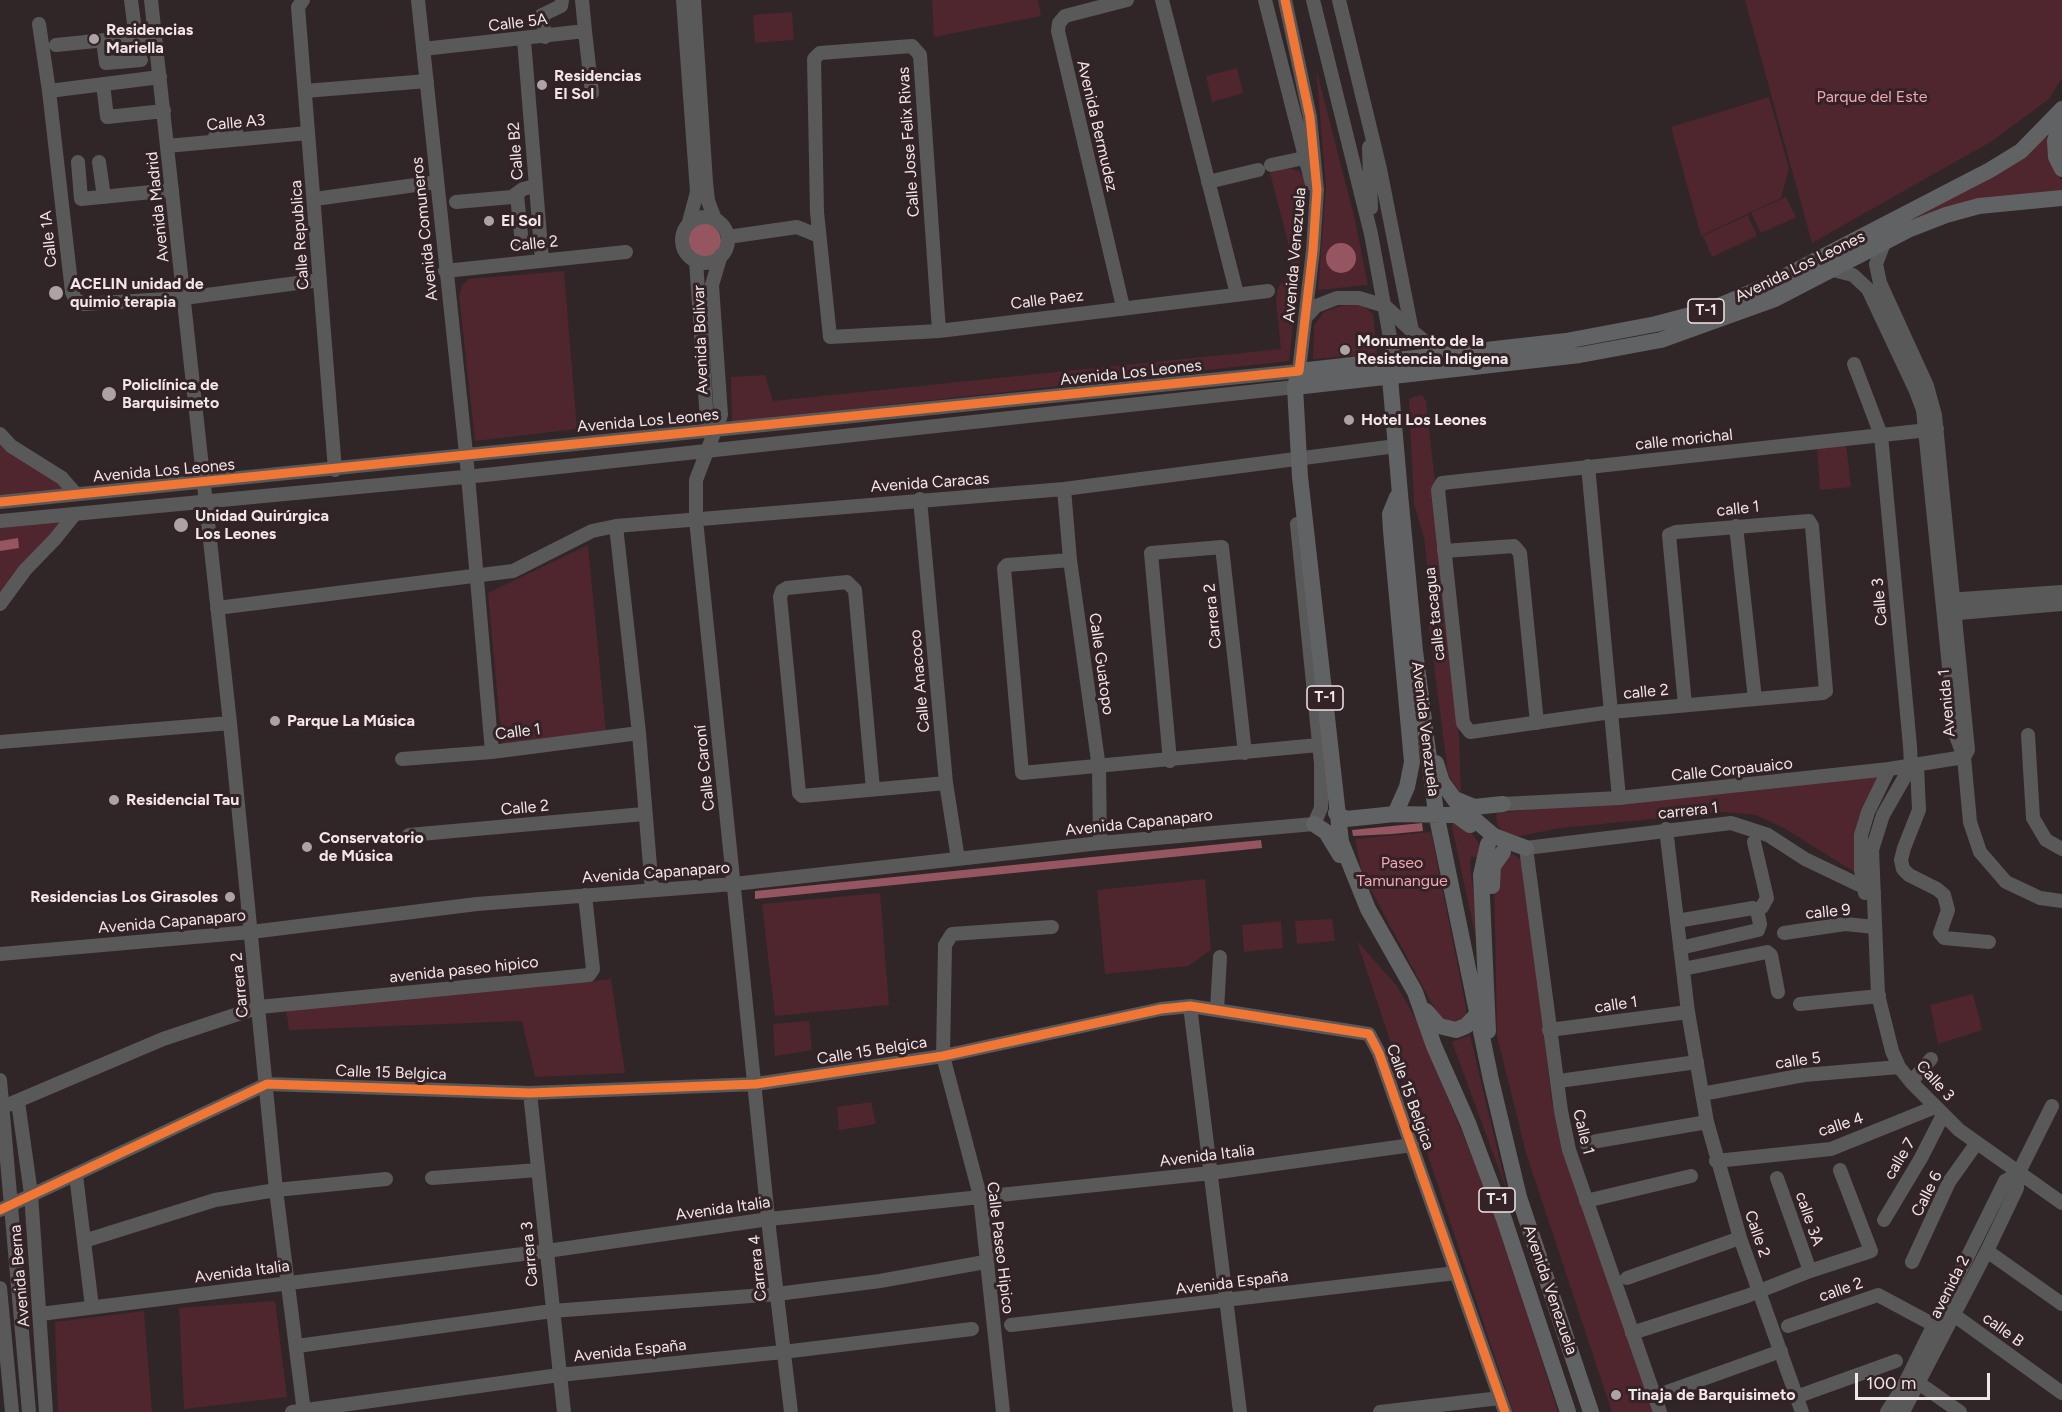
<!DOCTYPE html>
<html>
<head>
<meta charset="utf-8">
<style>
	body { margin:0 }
	#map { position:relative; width:2062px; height:1412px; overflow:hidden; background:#302628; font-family:Figtree,sans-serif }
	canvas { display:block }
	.scale { position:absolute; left:1855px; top:1373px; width:135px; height:27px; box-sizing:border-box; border:3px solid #f1e6e8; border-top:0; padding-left:8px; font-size:18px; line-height:21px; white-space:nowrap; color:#f1e6e8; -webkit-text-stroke:4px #332326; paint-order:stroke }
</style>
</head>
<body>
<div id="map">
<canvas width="2062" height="1412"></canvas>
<div class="scale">100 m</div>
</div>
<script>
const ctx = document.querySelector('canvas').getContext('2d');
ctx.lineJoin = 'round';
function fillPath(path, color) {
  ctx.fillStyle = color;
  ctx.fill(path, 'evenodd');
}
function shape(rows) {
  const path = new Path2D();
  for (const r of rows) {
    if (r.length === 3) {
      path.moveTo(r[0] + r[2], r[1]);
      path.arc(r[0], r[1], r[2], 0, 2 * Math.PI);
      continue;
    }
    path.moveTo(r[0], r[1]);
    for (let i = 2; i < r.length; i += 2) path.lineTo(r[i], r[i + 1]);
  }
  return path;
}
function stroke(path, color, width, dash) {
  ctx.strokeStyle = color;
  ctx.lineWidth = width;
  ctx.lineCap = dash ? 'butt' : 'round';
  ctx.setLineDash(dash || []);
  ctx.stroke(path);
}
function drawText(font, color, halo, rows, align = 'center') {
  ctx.font = font + ' Figtree,sans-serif';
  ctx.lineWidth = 6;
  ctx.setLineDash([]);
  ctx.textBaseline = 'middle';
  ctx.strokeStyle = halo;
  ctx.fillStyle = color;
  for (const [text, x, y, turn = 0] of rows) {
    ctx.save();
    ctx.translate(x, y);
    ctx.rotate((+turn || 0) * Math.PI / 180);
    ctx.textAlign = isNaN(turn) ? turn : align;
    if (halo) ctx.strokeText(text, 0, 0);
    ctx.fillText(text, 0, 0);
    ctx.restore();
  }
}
fillPath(shape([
	[932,0,1038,0,1041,16,934,37],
	[1745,0,2062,0,2062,78,2049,99,1992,141,1812,243],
	[792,12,794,40,755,43,753,15],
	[1237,68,1243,93,1212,102,1206,76],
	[1316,68,1355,220,1368,285,1318,290,1326,186],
	[1769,97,1789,168,1781,198,1701,236,1671,127],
	[2048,135,2053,167,2062,181,2062,192,1899,228],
	[1287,168,1299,171,1308,185,1289,361,732,422,731,377,765,375,773,401,1281,349,1276,300,1278,287,1290,275,1292,258,1270,173],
	[1786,197,1796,217,1761,233,1751,213],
	[1748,215,1757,236,1712,257,1703,236],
	[564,271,577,429,475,441,459,296,462,285,469,279],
	[1361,304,1373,314,1377,354,1313,359,1314,326,1324,312,1341,306],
	[1419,395,1423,396,1426,401,1457,682,1461,794,1448,774,1429,627,1431,599,1424,537,1414,504,1409,399],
	[0,443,67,489,0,497],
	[1846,445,1851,487,1820,490,1817,449],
	[65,521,11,577,0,595,0,527],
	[588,545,606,733,502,745,488,593],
	[1879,773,1856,873,1784,828,1756,815,1723,812,1561,828,1519,836,1506,834,1498,826,1496,819,1497,813],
	[1463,822,1481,846,1477,857,1471,857,1470,863,1481,962,1452,827,1453,823],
	[1431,832,1466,1007,1466,1016,1460,1025,1440,1019,1362,873,1355,839],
	[1513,854,1524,863,1552,1103,1655,1412,1612,1412,1526,1153,1497,1036,1494,875,1506,855],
	[1205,879,1211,950,1188,966,1105,974,1097,890],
	[880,893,889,1005,775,1016,762,904],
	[1332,919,1335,941,1297,944,1295,921],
	[1281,921,1283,948,1244,952,1242,925],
	[1357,941,1397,986,1416,1020,1496,1215,1558,1412,1513,1412],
	[611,979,625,1073,535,1077,522,1021,289,1030,286,1009],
	[1973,994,1982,1030,1938,1044,1930,1005],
	[809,1021,812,1050,775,1056,773,1024],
	[1470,1035,1507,1191,1452,1042],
	[871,1102,876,1124,839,1130,837,1107],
	[275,1301,287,1397,184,1409,179,1308],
	[144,1311,152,1412,58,1412,55,1322]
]), '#4f252e');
fillPath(shape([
	[703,241,18],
	[1341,258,15],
	[18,538,19,548,0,551,0,541],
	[1422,823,1423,831,1392,834,1353,836,1352,830],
	[1261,840,1262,848,755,899,755,891]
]), '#955661');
stroke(shape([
	[131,0,136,38],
	[151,0,230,723,276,1190,304,1412],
	[303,0,298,7,335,470],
	[418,0,466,453,492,752],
	[683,0,697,192,689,222],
	[694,0,706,182,708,201,715,219],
	[1162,0,1237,294],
	[1265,0,1312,184],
	[1313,0,1371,234,1394,359],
	[1339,0,1380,169,1412,331,1441,355],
	[39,24,49,91],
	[585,31,592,93],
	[545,37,542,15,561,6,562,0],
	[524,40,542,260],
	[103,41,106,63,141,60],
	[56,45,155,35],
	[423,49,585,31,582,0],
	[160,77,49,91,72,292,75,299,83,304,184,298,320,280],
	[103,84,107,117,164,111],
	[305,91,427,81],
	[213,141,219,129,227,125,235,130,239,139],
	[167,146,308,133],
	[1369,147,1371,208],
	[78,162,81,199,172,190],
	[99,162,104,197],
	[1271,165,1304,158],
	[1208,182,1258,170],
	[517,195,522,244],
	[315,199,437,182],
	[456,202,512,197,523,189,535,186],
	[705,240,23],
	[728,237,797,227,819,236],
	[1884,243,1876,264,1880,283,1927,386,1935,415,1968,750,1964,757],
	[721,255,712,285,721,415,696,480,696,520,770,1237,791,1412],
	[696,261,707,421,713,430],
	[1833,270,1853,275,1868,289,1916,391,1923,410,1956,736,1964,757],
	[445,271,626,252],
	[1123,307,1058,31,1059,23,1065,16,1127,0],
	[1305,318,1316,306,1337,298,1359,298,1385,306,1412,331],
	[939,331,920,55,912,46,820,53,814,59,817,212,830,337,939,331,1268,291],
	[1854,364,1881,435,1910,746,1911,766,1883,815,1872,850,1878,995,1892,1051,1899,1067,1911,1082,1959,1130,2062,1203],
	[0,434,11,446,62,478,76,494],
	[1588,466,1619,798],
	[1064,489,1070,560,1099,768,1100,843],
	[920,499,946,783,958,859],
	[0,502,1299,371,1313,250,1317,190,1310,117,1285,0],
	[0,521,485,475,1295,387],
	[616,526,639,733,652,890],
	[1736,526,1755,699],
	[1444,551,1514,546,1520,553,1537,723],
	[1070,560,1007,565,1004,568,1022,773,1318,745],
	[1947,600,2062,592],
	[0,604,25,570,55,539,75,514],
	[217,608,513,571,592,531,616,526,1064,489,1396,446],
	[1947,614,2062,604],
	[1685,705,1669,535,1676,532,1809,521,1812,526,1826,691,1823,693,1611,712,1470,732,1463,723,1438,490,1442,483,1937,429],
	[2028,735,2033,818,2046,840,2062,849],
	[0,742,230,723],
	[1964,757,1970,822,1980,852,2006,882,2040,898,2062,901],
	[402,759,492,752,639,733],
	[1170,761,1151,553,1222,547,1245,753],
	[1917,765,1919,810,1904,848,1901,860,1903,869,1909,875,1937,889,1944,895,1948,910,1940,933,1944,938,1989,942],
	[873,789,855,590,847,582,787,588,782,591,780,597,799,793,802,796,946,783],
	[1503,804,1619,798,1889,769,1964,757],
	[1666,829,1688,1012,1707,1122,1740,1238,1802,1412],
	[409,835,644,814],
	[1754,842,1767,898,1762,907,1757,910],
	[1865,893,1861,870,1861,835,1868,812,1889,769],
	[1677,921,1753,908,1757,910,1760,924,1758,930,1680,948],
	[1784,933,1845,924,1875,927],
	[0,954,251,932,477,904,734,884,1100,843,1314,824,1321,808,1321,763,1297,524],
	[1683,969,1767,952,1771,955,1778,992],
	[1800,1004,1879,996],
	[1190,1006,1240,1412],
	[1217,1010,1220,957],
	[1549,1030,1688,1012],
	[0,1080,29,1412],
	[1566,1080,1697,1062],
	[1911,1082,1931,1059],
	[530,1093,564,1412],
	[1702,1094,1804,1075,1899,1067],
	[18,1102,31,1194,46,1412],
	[3,1107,163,1039,259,1007,589,975,593,969,585,895],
	[1586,1143,1707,1122],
	[1716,1161,1831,1149,1935,1107],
	[76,1175,92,1307],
	[432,1178,538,1170],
	[1777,1178,1810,1271],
	[1586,1201,1691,1176],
	[0,1210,267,1084,530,1093,756,1084,943,1056,1161,1009,1190,1006,1369,1034,1379,1053,1505,1412],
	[1884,1220,1921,1158,1943,1115],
	[84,1241,215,1200,276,1190,386,1179],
	[1987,1251,2062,1304],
	[1912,1262,1949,1182,1976,1144],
	[1627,1278,1740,1238],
	[0,1288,12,1412],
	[40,1314,547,1251,769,1219,1211,1173,1412,1145],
	[1954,1315,2062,1393],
	[1011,1325,1456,1273],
	[1788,1326,1878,1295,1934,1325],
	[1632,1333,1747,1296,1810,1271,1871,1251,1840,1170],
	[297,1346,552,1311,777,1294,880,1281,985,1262],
	[1920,1384,1960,1412],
	[1664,1393,1781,1351],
	[1796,1397,1896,1361],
	[292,1412,559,1375,783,1352,972,1329],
	[1003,1412,980,1196,943,1056,945,945,952,934,1052,927],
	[1380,1412,1500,1398],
	[1660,1412,1569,1150,1561,1111,1526,848,1731,823,1768,835,1805,859,1874,892],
	[1887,1412,1903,1387,2005,1181,2018,1174,2052,1106],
	[1903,1412,1987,1251,2017,1188,2018,1174]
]), '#59595a', 14);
stroke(shape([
	[2062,117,2055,141,2056,157,2062,169],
	[1394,359,1390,378,1400,494,1415,651,1436,813,1491,1080,1519,1197,1591,1412],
	[1295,387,1580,355,1661,340,1775,299,1910,229,1946,215,1979,206,2062,198],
	[1436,763,1442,782,1460,807,1494,836,1526,848],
	[1457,800,1474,807,1503,804],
	[1336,813,1346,819,1395,814,1456,815,1470,825],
	[1395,814,1407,787,1412,762,1391,531,1390,514,1397,497],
	[1314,824,1326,832,1340,855],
	[1488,844,1481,875,1488,1031],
	[1492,886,1493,866,1503,852],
	[1426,1011,1439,1026,1456,1030,1466,1026,1483,1008],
	[1568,1412,1504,1219,1468,1123,1434,1046,1415,992,1368,909,1341,842,1300,477,1295,387,1299,371,1566,341,1656,324,1709,310,1768,285,1990,170,2021,151,2062,109]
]), '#616264', 16);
stroke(shape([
	[0,502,1299,371,1313,250,1317,190,1310,117,1285,0],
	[0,1210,267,1084,530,1093,756,1084,943,1056,1161,1009,1190,1006,1369,1034,1379,1053,1505,1412]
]), '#f07635', 9);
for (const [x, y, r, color] of [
	[94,39,6,"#ada3a5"],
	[542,85,6,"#ada3a5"],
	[489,221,6,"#ada3a5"],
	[56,293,8,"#ada3a5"],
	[1345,350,6,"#ada3a5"],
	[109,394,8,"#ada3a5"],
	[1349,420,6,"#ada3a5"],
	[181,525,8,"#ada3a5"],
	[275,721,6,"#ada3a5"],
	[114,800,6,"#ada3a5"],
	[307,847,6,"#ada3a5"],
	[230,897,6,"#ada3a5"],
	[1616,1395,6,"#ada3a5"]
]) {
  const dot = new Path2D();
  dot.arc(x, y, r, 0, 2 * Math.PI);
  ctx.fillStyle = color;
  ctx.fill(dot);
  stroke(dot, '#332326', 2);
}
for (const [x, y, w] of [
	[1706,311,36],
	[1325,698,36],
	[1497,1200,36]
]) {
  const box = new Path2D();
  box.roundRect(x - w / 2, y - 12, w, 24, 4.5);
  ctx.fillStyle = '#332326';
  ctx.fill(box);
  stroke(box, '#f1e6e8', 1.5);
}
drawText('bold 15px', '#f1e6e8', null, [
	["T-1",1706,311],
	["T-1",1325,698],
	["T-1",1497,1200]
]);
drawText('16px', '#f1e6e8', '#332326', [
	["Calle 5A",518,23,-7],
	["Calle A3",236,123,-5],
	["Avenida Bermudez",1097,126,77],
	["Calle Jose Felix Rivas",909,142,-94],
	["Calle B2",516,151,-94],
	["Avenida Madrid",158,207,-96],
	["Avenida Comuneros",425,229,-96],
	["Calle Republica",300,235,-94],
	["Calle 1A",49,239,-96],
	["Calle 2",534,244,-6],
	["Avenida Venezuela",1295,255,-85],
	["Avenida Los Leones",1800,267,-26],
	["Calle Paez",1047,300,-7],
	["Avenida Bolivar",701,340,-92],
	["Avenida Los Leones",1131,373,-6],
	["Avenida Los Leones",648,421,-5],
	["calle morichal",1684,440,-6],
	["Avenida Los Leones",164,471,-5],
	["Avenida Caracas",930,483,-4],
	["calle 1",1738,509,-6],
	["Calle 3",1880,602,-95],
	["calle tacagua",1435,614,-96],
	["Carrera 2",1213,616,-96],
	["Calle Guatopo",1101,664,82],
	["Calle Anacoco",920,681,-95],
	["calle 2",1646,692,-5],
	["Avenida 1",1947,703,-95],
	["Avenida Venezuela",1425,729,83],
	["Calle 1",518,732,-7],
	["Calle Caroní",705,768,-96],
	["Calle Corpauaico",1732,770,-6],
	["Calle 2",525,808,-5],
	["carrera 1",1688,811,-6],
	["Avenida Capanaparo",1139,823,-6],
	["Avenida Capanaparo",656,873,-4],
	["calle 9",1828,912,-5],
	["Avenida Capanaparo",172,922,-5],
	["avenida paseo hipico",464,970,-6],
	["Carrera 2",240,985,-96],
	["calle 1",1616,1005,-8],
	["Calle 15 Belgica",872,1051,-9],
	["calle 5",1798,1061,-8],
	["Calle 15 Belgica",391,1073,2],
	["Calle 3",1935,1081,48],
	["Calle 15 Belgica",1410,1097,70],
	["calle 4",1841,1125,-18],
	["Calle 1",1583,1132,76],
	["Avenida Italia",1207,1156,-7],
	["calle 7",1900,1159,-59],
	["Calle 6",1927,1194,-63],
	["Avenida Italia",723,1209,-8],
	["calle 3A",1809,1219,71],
	["Calle 2",1757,1234,71],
	["Calle Paseo Hipico",1000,1248,83],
	["Carrera 3",530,1254,-95],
	["Carrera 4",758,1268,-96],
	["Avenida Italia",242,1272,-7],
	["Avenida Berna",20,1276,-95],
	["Avenida España",1232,1283,-7],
	["avenida 2",1950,1287,-63],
	["Avenida Venezuela",1550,1290,71],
	["calle 2",1841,1290,-19],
	["calle B",2003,1330,36],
	["Avenida España",630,1351,-6]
]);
drawText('bold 16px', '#f1e6e8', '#332326', [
	["Residencias",106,30],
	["Mariella",106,48],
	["Residencias",554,76],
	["El Sol",554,94],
	["El Sol",501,221],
	["ACELIN unidad de",70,284],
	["quimio terapia",70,302],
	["Monumento de la",1357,341],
	["Resistencia Indigena",1357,359],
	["Policlínica de",122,385],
	["Barquisimeto",122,403],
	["Hotel Los Leones",1361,420],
	["Unidad Quirúrgica",195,516],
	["Los Leones",195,534],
	["Parque La Música",287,721],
	["Residencial Tau",126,800],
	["Conservatorio",319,838],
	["de Música",319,856],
	["Residencias Los Girasoles",218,897,"right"],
	["Tinaja de Barquisimeto",1628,1395]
], 'left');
drawText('16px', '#f5a5b2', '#332326', [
	["Parque del Este",1872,97],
	["Paseo",1402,863],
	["Tamunangue",1402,881]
]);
</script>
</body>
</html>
